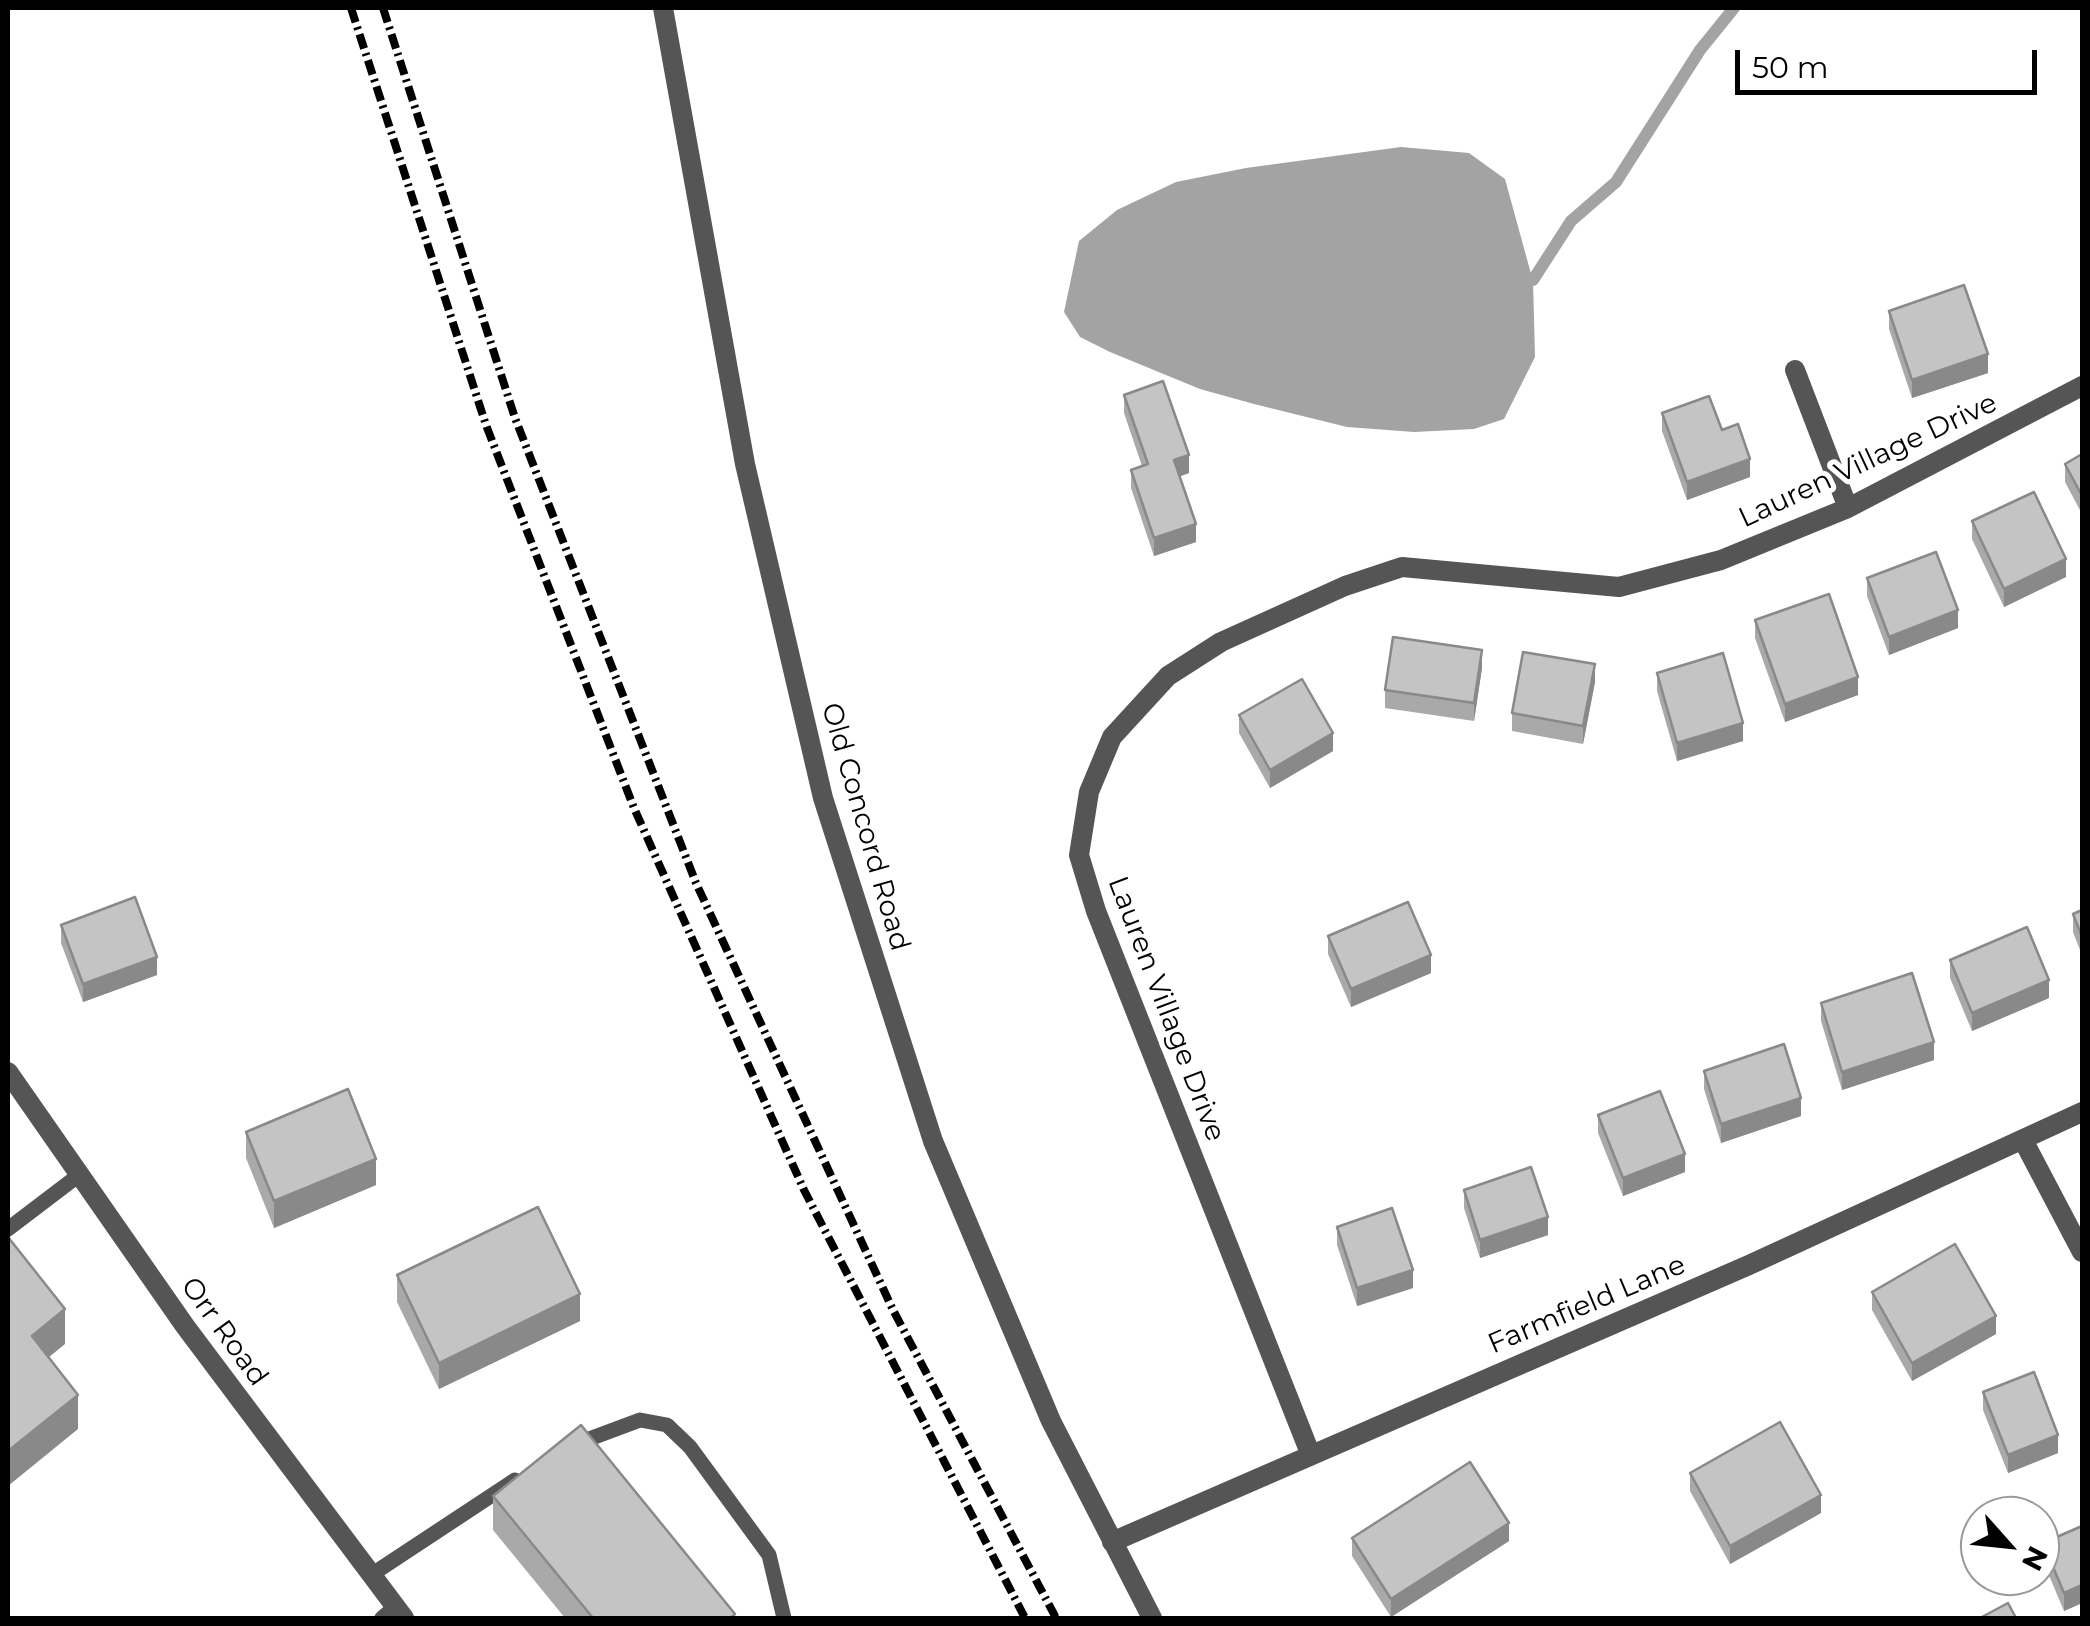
<!DOCTYPE html>
<html>
<head>
<meta charset="utf-8">
<style>
	body { margin:0 }
	#map { position:relative; width:2090px; height:1626px; overflow:hidden; background:#fff; font-family:Montserrat,sans-serif }
	canvas { display:block }
	.frame { position:absolute; inset:0; border:10px solid #000; pointer-events:none }
	.north { position:absolute; left:1960px; top:1496px; width:100px; height:100px; box-sizing:border-box; background:#fff; border:2px solid #999; border-radius:50%; rotate:117deg; font-size:28px; font-weight:700; line-height:40px; text-align:center; color:#000 }
	.north::after { content:''; display:block; margin:auto; width:35px; height:45px; background:#000; clip-path:polygon(50% 0,100% 100%,50% 72%,0 100%) }
	.scale { position:absolute; left:1735px; top:50px; width:302px; height:45px; box-sizing:border-box; border:5px solid #000; border-top:0; padding-left:12px; font-size:30px; line-height:35px; white-space:nowrap; color:#000; -webkit-text-stroke:8px #fff; paint-order:stroke }
</style>
</head>
<body>
<div id="map">
<canvas width="2090" height="1626"></canvas>
<div class="frame"></div>
<div class="north">N</div>
<div class="scale">50 m</div>
</div>
<script>
const ctx = document.querySelector('canvas').getContext('2d');
ctx.lineJoin = 'round';
function fillPath(path, color) {
  ctx.fillStyle = color;
  ctx.fill(path, 'evenodd');
}
function shape(rows) {
  const path = new Path2D();
  for (const r of rows) {
    path.moveTo(r[0], r[1]);
    for (let i = 2; i < r.length; i += 2) path.lineTo(r[i], r[i + 1]);
  }
  return path;
}
function stroke(path, color, width, dash) {
  ctx.strokeStyle = color;
  ctx.lineWidth = width;
  ctx.lineCap = dash ? 'butt' : 'round';
  ctx.setLineDash(dash || []);
  ctx.stroke(path);
}
function drawText(font, color, halo, rows, align = 'center') {
  ctx.font = font + ' Montserrat,sans-serif';
  ctx.lineWidth = 10;
  ctx.setLineDash([]);
  ctx.textBaseline = 'middle';
  ctx.strokeStyle = halo;
  ctx.fillStyle = color;
  for (const [text, x, y, turn = 0] of rows) {
    ctx.save();
    ctx.translate(x, y);
    ctx.rotate((+turn || 0) * Math.PI / 180);
    ctx.textAlign = isNaN(turn) ? turn : align;
    if (halo) ctx.strokeText(text, 0, 0);
    ctx.fillText(text, 0, 0);
    ctx.restore();
  }
}
fillPath(shape([
	[1401,147,1469,153,1505,179,1533,281,1535,357,1504,419,1474,429,1414,432,1347,427,1254,404,1200,389,1110,352,1080,337,1064,312,1079,241,1117,210,1176,182,1246,168]
]), '#a3a3a3');
stroke(shape([
	[1516,281,1533,280,1571,221,1616,182,1700,50,1734,8]
]), '#a3a3a3', 12);
stroke(shape([
	[8,1229,79,1175],
	[573,1445,640,1420,667,1425,690,1447,769,1555,784,1618],
	[371,1575,515,1480],
	[382,1618,395,1607]
]), '#555', 15);
stroke(shape([
	[1795,370,1848,508],
	[8,1072,185,1326,404,1618],
	[2023,1140,2082,1252],
	[1310,1453,1096,911,1079,855,1089,792,1112,737,1168,676,1221,642,1345,586,1402,567,1619,587,1721,560,1848,508,2082,386],
	[1112,1542,1749,1265,2082,1112]
]), '#555', 20);
stroke(shape([
	[663,8,745,464,823,798,933,1141,1051,1421,1152,1618]
]), '#555', 20);
stroke(shape([
	[351,8,486,425,634,808,804,1190,1025,1618],
	[383,8,515,418,696,883,893,1310,1056,1618]
]), '#000', 8, [15, 5, 2.5, 5]);
fillPath(shape([
	[1889,311,1988,373,1912,398,1889,329],
	[1124,395,1189,473,1179,477,1196,542,1154,556,1131,488,1131,470,1142,466,1124,413],
	[1662,413,1722,430,1750,477,1687,500,1662,431],
	[2082,454,2082,514,2065,482,2065,464],
	[1972,521,2066,577,2004,607,1972,539],
	[1867,578,1958,628,1889,655,1867,596],
	[1755,620,1858,695,1785,722,1755,638],
	[1482,668,1474,721,1385,708,1385,690],
	[1657,673,1743,741,1677,761,1657,691],
	[1595,682,1583,744,1512,731,1512,713],
	[1239,715,1333,751,1270,788,1239,733],
	[2082,910,2082,955,2073,932,2073,914],
	[61,925,157,975,83,1002,61,943],
	[1328,936,1431,973,1351,1007,1328,954],
	[1950,960,2049,998,1972,1031,1950,978],
	[1821,1003,1934,1060,1842,1090,1821,1021],
	[1704,1071,1801,1116,1721,1143,1704,1089],
	[1598,1115,1685,1172,1623,1196,1598,1133],
	[246,1132,376,1185,274,1228,246,1158],
	[1464,1190,1548,1235,1480,1258,1464,1208],
	[1337,1227,1413,1288,1357,1306,1337,1245],
	[397,1275,580,1321,439,1389,397,1302],
	[1872,1292,1996,1334,1912,1381,1872,1310],
	[1983,1392,2058,1453,2008,1473,1983,1410],
	[1690,1473,1821,1513,1730,1564,1690,1491],
	[493,1496,735,1618,565,1618,493,1530],
	[2082,1526,2082,1603,2064,1611,2043,1561,2043,1543],
	[1352,1538,1509,1541,1391,1617,1352,1556]
]), '#a9a9a9');
fillPath(shape([
	[1988,354,1988,373,1912,398,1912,380],
	[1189,455,1189,473,1174,478,1174,460],
	[1750,459,1750,477,1687,500,1687,482],
	[1196,524,1196,542,1154,556,1154,538],
	[2066,559,2066,577,2004,607,2004,589],
	[1958,610,1958,628,1889,655,1889,637],
	[1482,650,1482,668,1474,721,1474,703],
	[1595,664,1595,682,1583,744,1583,726],
	[1858,677,1858,695,1785,722,1785,704],
	[1743,723,1743,741,1677,761,1677,743],
	[1333,733,1333,751,1270,788,1270,770],
	[1431,955,1431,973,1351,1007,1351,989],
	[157,957,157,975,83,1002,83,984],
	[2049,980,2049,998,1972,1031,1972,1013],
	[1934,1042,1934,1060,1842,1090,1842,1072],
	[1801,1098,1801,1116,1721,1143,1721,1124],
	[1685,1154,1685,1172,1623,1196,1623,1178],
	[376,1159,376,1185,274,1228,274,1201],
	[1548,1217,1548,1235,1480,1258,1480,1240],
	[1413,1270,1413,1288,1357,1306,1357,1288],
	[580,1294,580,1321,439,1389,439,1363],
	[65,1309,65,1344,32,1371,32,1336],
	[1996,1316,1996,1334,1912,1381,1912,1363],
	[78,1395,78,1429,8,1486,8,1451],
	[2058,1435,2058,1453,2008,1473,2008,1455],
	[1821,1495,1821,1513,1730,1564,1730,1546],
	[1509,1523,1509,1541,1391,1617,1391,1599],
	[2082,1585,2082,1603,2064,1611,2064,1593]
]), '#898989');
const building = shape([
	[1964,285,1988,354,1912,380,1889,311,1964,285],
	[1163,381,1189,455,1174,460,1196,524,1154,538,1131,470,1148,464,1124,395,1163,381],
	[1709,396,1722,430,1738,424,1750,459,1687,482,1662,413,1709,396],
	[2082,454,2082,496,2065,464,2082,454],
	[2034,492,2066,559,2004,589,1972,521,2034,492],
	[1936,552,1958,610,1889,637,1867,578,1936,552],
	[1829,594,1858,677,1785,704,1755,620,1829,594],
	[1393,637,1482,650,1474,703,1385,690,1393,637],
	[1523,652,1595,664,1583,726,1512,713,1523,652],
	[1723,653,1743,723,1677,743,1657,673,1723,653],
	[1302,679,1333,733,1270,770,1239,715,1302,679],
	[135,897,157,957,83,984,61,925,135,897],
	[1408,902,1431,955,1351,989,1328,936,1408,902],
	[2082,910,2082,937,2073,914,2082,910],
	[2027,927,2049,980,1972,1013,1950,960,2027,927],
	[1912,973,1934,1042,1842,1072,1821,1003,1912,973],
	[1784,1044,1801,1098,1721,1124,1704,1071,1784,1044],
	[348,1089,376,1159,274,1201,246,1132,348,1089],
	[1660,1091,1685,1154,1623,1178,1598,1115,1660,1091],
	[1531,1167,1548,1217,1480,1240,1464,1190,1531,1167],
	[538,1207,580,1294,439,1363,397,1275,538,1207],
	[1392,1208,1413,1270,1357,1288,1337,1227,1392,1208],
	[8,1237,65,1309,32,1336,78,1395,8,1451,8,1237],
	[1955,1244,1996,1316,1912,1363,1872,1292,1955,1244],
	[2034,1372,2058,1435,2008,1455,1983,1392,2034,1372],
	[1780,1422,1821,1495,1730,1546,1690,1473,1780,1422],
	[581,1425,735,1614,730,1618,593,1618,493,1496,581,1425],
	[1470,1462,1509,1523,1391,1599,1352,1538,1470,1462],
	[2082,1526,2082,1585,2064,1593,2043,1543,2082,1526],
	[2008,1603,2016,1618,1980,1618,2008,1603]
]);
fillPath(building, '#c4c4c4');
stroke(building, '#898989', 2.5);
drawText('28px', '#000', '#fff', [
	["Lauren Village Drive",1868,461,-25],
	["Old Concord Road",865,827,74],
	["Lauren Village Drive",1166,1009,69],
	["Farmfield Lane",1587,1305,-23],
	["Orr Road",224,1332,54]
]);
</script>
</body>
</html>
